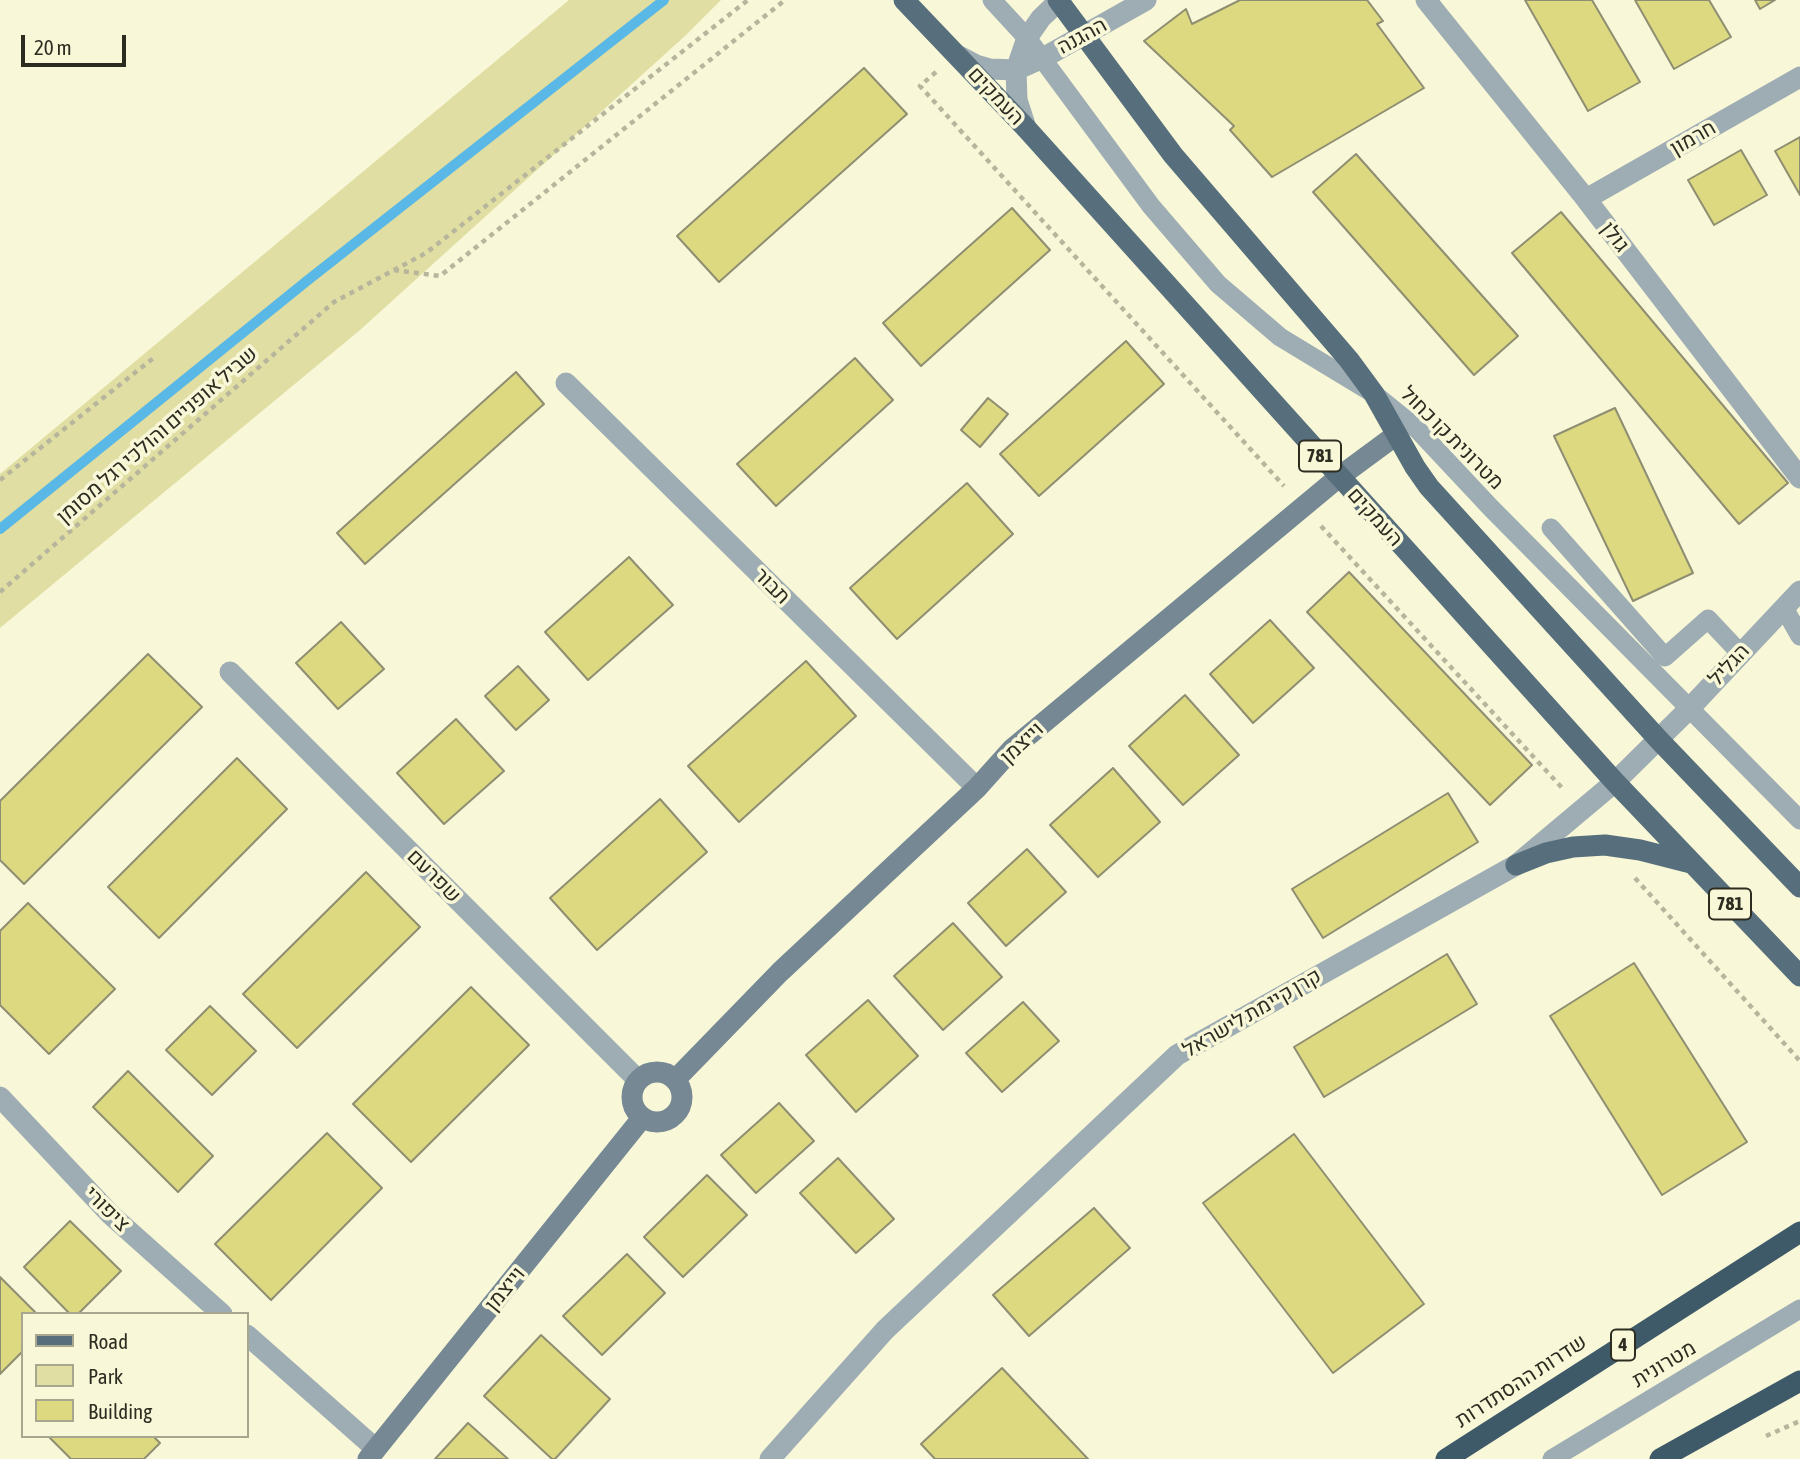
<!DOCTYPE html>
<html>
<head>
<meta charset="utf-8">
<style>
	body { margin:0 }
	#map { position:relative; width:1800px; height:1459px; overflow:hidden; background:#f8f7d8; font-family:"Asap Condensed",sans-serif }
	canvas { display:block }
	.legend { position:absolute; left:21px; top:1312px; width:228px; height:126px; box-sizing:border-box; background:#f8f7d8; border:2px solid #a7a68f; margin:0; padding:9px 12px; list-style:none; font-size:21px; color:#2d2c21 }
	.legend li { display:flex; align-items:center; gap:14px; height:35px }
	.legend b { width:35px; border:2px solid #a7a68f }
	.scale { position:absolute; left:21px; top:35px; width:105px; height:32px; box-sizing:border-box; border:4px solid #2d2c21; border-top:0; padding-left:9px; font-size:21px; line-height:24px; white-space:nowrap; color:#2d2c21; -webkit-text-stroke:5px #f8f7d8; paint-order:stroke }
</style>
</head>
<body>
<div id="map">
<canvas width="1800" height="1459"></canvas>
<ul class="legend">
<li><b style="height:9px;background:#576f7c"></b>Road</li>
<li><b style="height:19px;background:#e0dea2"></b>Park</li>
<li><b style="height:19px;background:#dcd981"></b>Building</li>
</ul>
<div class="scale">20 m</div>
</div>
<script>
const ctx = document.querySelector('canvas').getContext('2d');
ctx.lineJoin = 'round';
function fillPath(path, color) {
  ctx.fillStyle = color;
  ctx.fill(path, 'evenodd');
}
function shape(rows) {
  const path = new Path2D();
  for (const r of rows) {
    if (r.length === 3) {
      path.moveTo(r[0] + r[2], r[1]);
      path.arc(r[0], r[1], r[2], 0, 2 * Math.PI);
      continue;
    }
    path.moveTo(r[0], r[1]);
    for (let i = 2; i < r.length; i += 2) path.lineTo(r[i], r[i + 1]);
  }
  return path;
}
function stroke(path, color, width, dash) {
  ctx.strokeStyle = color;
  ctx.lineWidth = width;
  ctx.lineCap = dash ? 'butt' : 'round';
  ctx.setLineDash(dash || []);
  ctx.stroke(path);
}
function drawText(font, color, halo, rows, align = 'center') {
  ctx.font = font + ' "Asap Condensed",Heebo,sans-serif';
  ctx.lineWidth = 7;
  ctx.setLineDash([]);
  ctx.textBaseline = 'middle';
  ctx.strokeStyle = halo;
  ctx.fillStyle = color;
  for (const [text, x, y, turn = 0] of rows) {
    ctx.save();
    ctx.translate(x, y);
    ctx.rotate((+turn || 0) * Math.PI / 180);
    ctx.textAlign = isNaN(turn) ? turn : align;
    if (halo) ctx.strokeText(text, 0, 0);
    ctx.fillText(text, 0, 0);
    ctx.restore();
  }
}
fillPath(shape([
	[569,0,721,0,685,36,360,330,0,628,0,474]
]), '#e0dea2');
stroke(shape([
	[0,529,308,280,664,0]
]), '#59b8e5', 10);
const building = shape([
	[1240,0,1367,0,1383,21,1377,24,1424,88,1272,177,1230,130,1234,126,1144,41,1186,9,1192,24,1240,0],
	[1525,0,1592,0,1640,82,1588,111,1525,0],
	[1635,0,1709,0,1731,37,1674,69,1635,0],
	[1755,0,1775,0,1760,9,1755,0],
	[864,68,907,114,719,282,677,236,864,68],
	[1800,137,1800,195,1775,151,1800,137],
	[1741,150,1767,195,1714,225,1688,180,1741,150],
	[1356,154,1518,336,1474,375,1313,192,1356,154],
	[1012,208,1050,250,921,366,883,323,1012,208],
	[1561,212,1788,483,1739,524,1512,253,1561,212],
	[1126,341,1164,384,1039,496,1000,454,1126,341],
	[855,358,893,400,776,506,737,464,855,358],
	[516,372,544,404,365,564,337,533,516,372],
	[988,398,1008,414,980,447,961,430,988,398],
	[1615,408,1693,573,1633,601,1554,436,1615,408],
	[967,483,1013,534,897,639,850,588,967,483],
	[629,557,673,605,588,680,545,632,629,557],
	[1349,572,1532,765,1490,805,1307,612,1349,572],
	[1270,620,1314,668,1253,723,1210,674,1270,620],
	[341,622,384,669,338,709,296,663,341,622],
	[148,654,202,707,24,884,0,860,0,801,148,654],
	[806,661,856,716,739,822,688,766,806,661],
	[518,666,549,700,516,730,485,696,518,666],
	[1185,695,1239,755,1183,805,1129,746,1185,695],
	[456,719,504,771,444,824,397,773,456,719],
	[237,758,287,809,159,938,108,887,237,758],
	[1113,768,1160,822,1098,877,1050,825,1113,768],
	[1448,793,1478,842,1323,938,1292,889,1448,793],
	[660,799,707,852,597,950,550,898,660,799],
	[1027,849,1066,892,1006,946,968,903,1027,849],
	[366,872,420,927,297,1048,243,994,366,872],
	[28,903,115,989,49,1054,0,1005,0,931,28,903],
	[953,923,1002,977,943,1030,894,976,953,923],
	[1447,954,1477,1004,1324,1097,1294,1047,1447,954],
	[1634,963,1747,1142,1662,1195,1550,1016,1634,963],
	[471,987,529,1045,411,1162,353,1104,471,987],
	[868,1000,918,1056,856,1112,806,1055,868,1000],
	[1023,1002,1059,1041,1002,1092,966,1053,1023,1002],
	[210,1006,256,1051,212,1095,166,1050,210,1006],
	[128,1071,213,1156,178,1192,93,1107,128,1071],
	[779,1103,814,1141,756,1193,721,1155,779,1103],
	[327,1133,382,1188,271,1300,215,1244,327,1133],
	[1294,1134,1424,1304,1333,1373,1203,1203,1294,1134],
	[838,1158,894,1219,856,1253,800,1193,838,1158],
	[707,1175,747,1215,683,1277,644,1237,707,1175],
	[1094,1208,1130,1248,1029,1336,993,1295,1094,1208],
	[70,1221,121,1271,78,1314,70,1314,24,1267,70,1221],
	[627,1254,665,1293,602,1355,563,1316,627,1254],
	[0,1277,37,1314,23,1314,23,1351,0,1374,0,1277],
	[541,1335,610,1399,555,1459,552,1459,484,1396,541,1335],
	[1002,1368,1088,1459,935,1459,921,1444,1002,1368],
	[468,1423,508,1459,435,1459,468,1423],
	[153,1436,160,1443,144,1459,71,1459,49,1437,153,1436]
]);
fillPath(building, '#dcd981');
stroke(building, '#8f8e72', 2);
stroke(shape([
	[936,72,920,86,1284,486],
	[394,270,440,276,785,0],
	[0,480,156,356],
	[1321,526,1564,790],
	[0,592,334,302,426,253,748,0],
	[1635,878,1800,1061],
	[1766,1436,1800,1421]
]), '#b7b69d', 4.5, [5, 5]);
stroke(shape([
	[992,0,1027,38,1151,206,1218,284,1280,337,1374,394,1416,428,1491,508,1800,820],
	[1551,528,1665,657,1708,619,1740,653],
	[1784,608,1800,636],
	[1552,1459,1800,1309]
]), '#9eacb3', 19);
stroke(shape([
	[1426,0,1586,199,1800,478],
	[959,56,976,65,990,69,1016,70,1043,58,1146,0],
	[1026,128,1017,100,1016,70,1027,38,1041,18,1060,0],
	[1586,199,1800,77],
	[566,383,977,788],
	[230,672,638,1080],
	[0,1097,111,1215,222,1314],
	[247,1335,376,1449],
	[770,1459,885,1330,1177,1055,1516,865,1615,782,1689,709,1800,591]
]), '#9eacb3', 21);
stroke(shape([
	[657,1097,25],
	[675,1080,780,972,977,788,1012,749,1339,477,1396,435],
	[368,1459,642,1118]
]), '#758893', 21);
stroke(shape([
	[904,0,1026,128,1615,782,1800,976],
	[1058,0,1173,155,1349,360,1374,394,1415,467,1429,487,1659,740,1800,887],
	[1516,865,1546,853,1573,847,1605,845,1640,850,1691,863]
]), '#576f7c', 21);
stroke(shape([
	[1446,1459,1800,1232],
	[1660,1459,1800,1381]
]), '#3e5968', 21);
for (const [x, y, w] of [
	[1320,456,42],
	[1730,904,42],
	[1623,1345,24]
]) {
  const box = new Path2D();
  box.roundRect(x - w / 2, y - 15.5, w, 31, 5);
  ctx.fillStyle = '#f8f7d8';
  ctx.fill(box);
  stroke(box, '#2d2c21', 2);
}
drawText('bold 19px', '#2d2c21', null, [
	["781",1320,456],
	["781",1730,904],
	["4",1623,1345]
]);
drawText('21px', '#2d2c21', '#f8f7d8', [
	["ההגנה",1082,36,-29],
	["העמקים",996,96,47],
	["חרמון",1693,138,-30],
	["גולן",1615,237,53],
	["שביל אופניים והולכי רגל מסומן",157,435,-41],
	["מטרונית קו כחול",1452,438,45],
	["העמקים",1375,517,48],
	["תבור",772,586,45],
	["הגליל",1729,665,-47],
	["וייצמן",1022,743,-43],
	["שפרעם",434,876,45],
	["קרן קיימת לישראל",1252,1013,-30],
	["ציפורי",107,1209,45],
	["וייצמן",505,1289,-51],
	["מטרונית",1664,1364,-31],
	["שדרות ההסתדרות",1521,1381,-33]
]);
</script>
</body>
</html>
